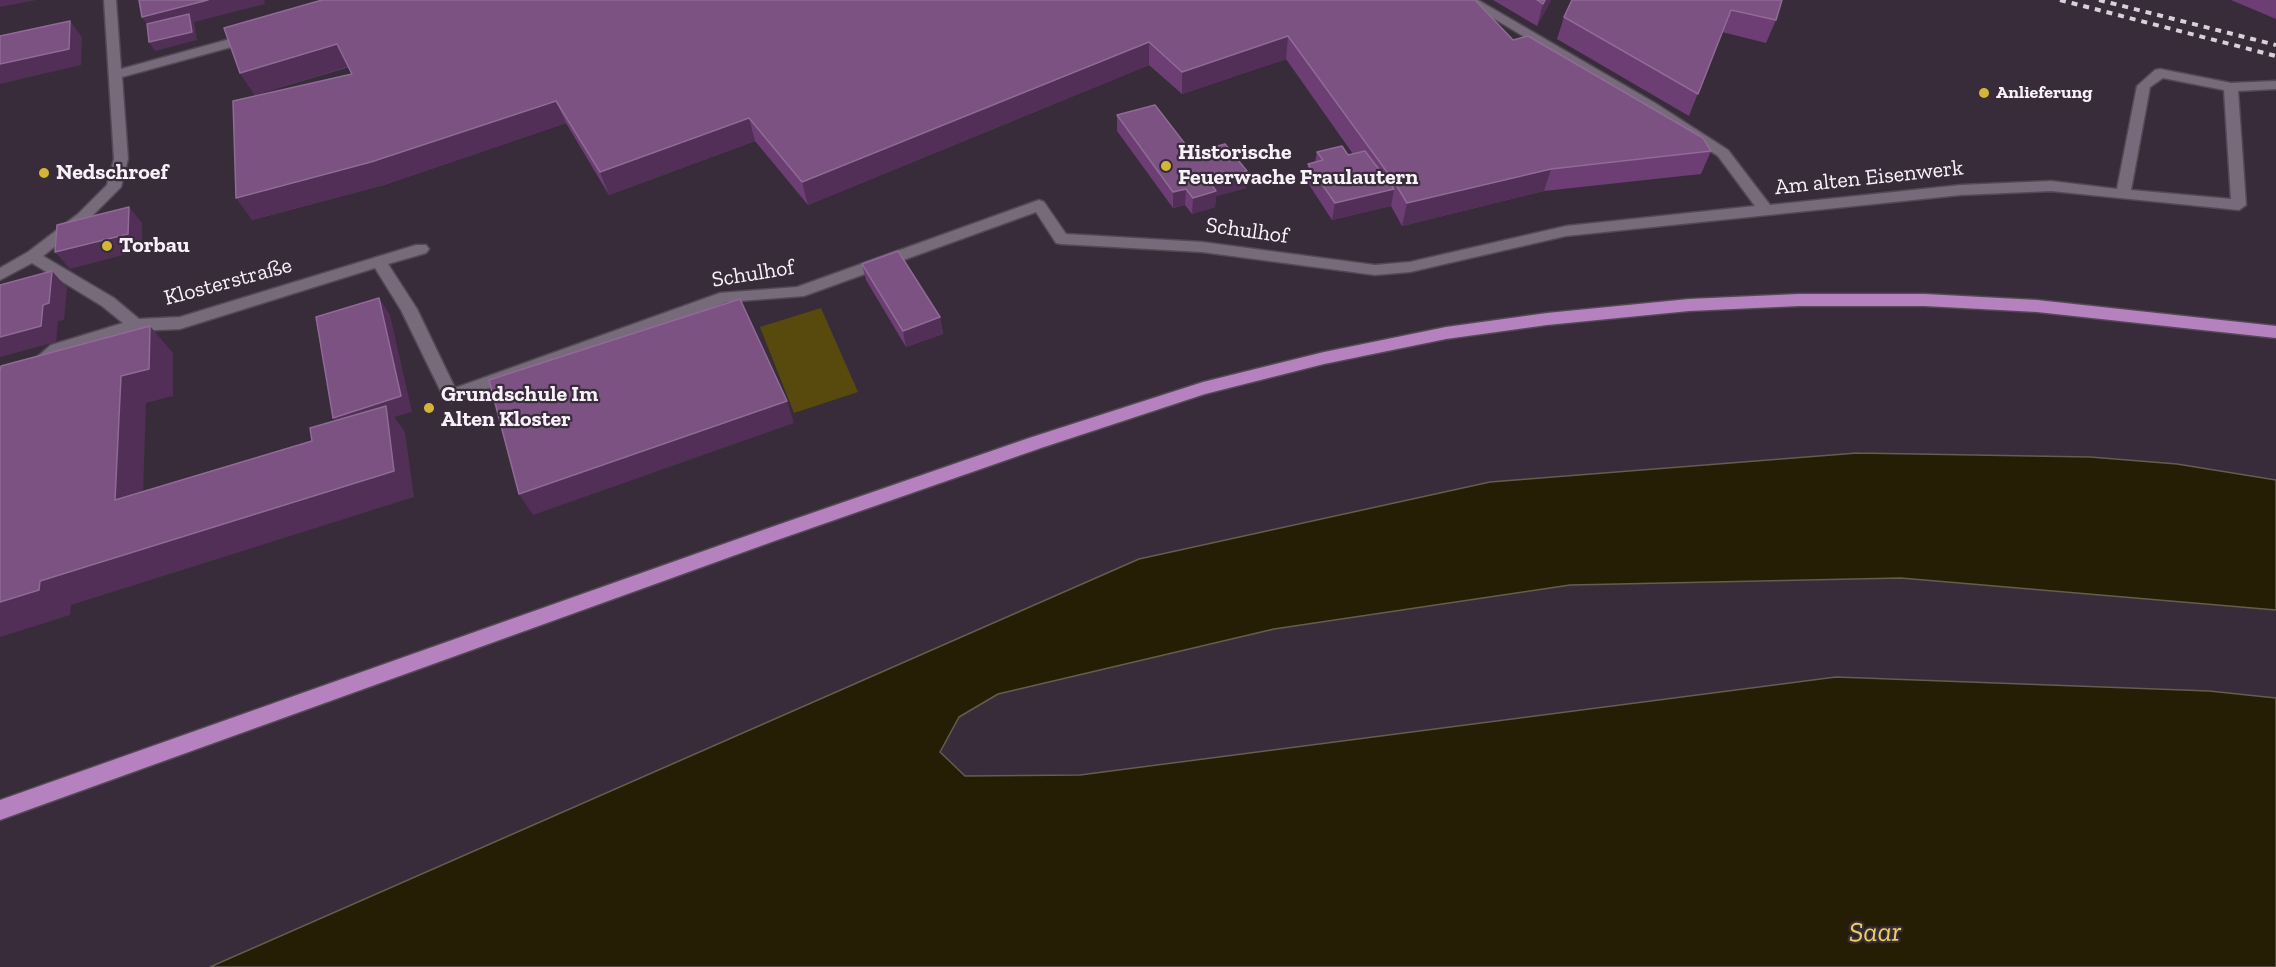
<!DOCTYPE html>
<html>
<head>
<meta charset="utf-8">
<style>
	body { margin:0 }
	canvas { display:block; background:#382c3a }
</style>
</head>
<body>
<canvas width="2276" height="967"></canvas>
<script>
const ctx = document.querySelector('canvas').getContext('2d');
ctx.lineJoin = 'round';
function fillPath(path, color) {
  ctx.fillStyle = color;
  ctx.fill(path, 'evenodd');
}
function shape(rows) {
  const path = new Path2D();
  for (const r of rows) {
    path.moveTo(r[0], r[1]);
    for (let i = 2; i < r.length; i += 2) path.lineTo(r[i], r[i + 1]);
  }
  return path;
}
function stroke(path, color, width, dash) {
  ctx.strokeStyle = color;
  ctx.lineWidth = width;
  ctx.lineCap = dash ? 'butt' : 'round';
  ctx.setLineDash(dash || []);
  ctx.stroke(path);
}
function drawText(font, color, halo, rows, align = 'center') {
  ctx.font = font + ' "Zilla Slab",serif';
  ctx.lineWidth = 4.5;
  ctx.setLineDash([]);
  ctx.textBaseline = 'middle';
  ctx.strokeStyle = halo;
  ctx.fillStyle = color;
  for (const [text, x, y, turn = 0] of rows) {
    ctx.save();
    ctx.translate(x, y);
    ctx.rotate((+turn || 0) * Math.PI / 180);
    ctx.textAlign = isNaN(turn) ? turn : align;
    if (halo) ctx.strokeText(text, 0, 0);
    ctx.fillText(text, 0, 0);
    ctx.restore();
  }
}
fillPath(shape([
	[821,308,858,392,794,413,760,327]
]), '#584a0d');
const water = shape([
	[1857,453,2090,457,2177,464,2276,480,2276,610,1901,578,1570,585,1274,629,998,694,959,717,940,752,965,776,1080,775,1836,677,2209,691,2276,698,2276,967,210,967,1139,559,1490,482,1857,453]
]);
fillPath(water, '#251e04');
stroke(water, '#655d4e', 1.5);
const minor = shape([
	[104,0,116,0,121,69,252,33,258,37,257,40,122,77,128,159,121,187,88,220,43,256,114,298,139,319,180,317,416,245,426,245,429,249,426,253,388,264,417,309,455,388,720,293,797,287,1039,200,1044,202,1066,234,1202,242,1375,265,1410,262,1566,226,1755,206,1718,156,1645,109,1463,0,1478,0,1655,103,1728,150,1770,205,1961,185,2051,181,2117,189,2137,86,2155,70,2160,69,2231,83,2276,81,2276,89,2238,91,2246,205,2239,210,2051,191,1961,195,1566,236,1410,272,1375,275,1202,252,1061,244,1056,243,1036,212,804,296,727,302,451,402,445,400,401,310,375,268,180,329,136,331,63,353,41,372,29,372,27,368,29,364,51,345,123,323,102,306,32,263,0,280,0,268,28,252,78,214,107,185,114,159,104,0],
	[2163,78,2224,90,2231,199,2131,190,2150,87,2163,78]
]);
const major = shape([
	[1799,294,1925,294,2037,300,2276,326,2276,338,2037,312,1925,306,1799,306,1689,311,1547,325,1446,339,1324,364,1205,394,1041,448,780,539,0,820,0,800,766,529,1029,438,1203,382,1324,352,1446,327,1547,313,1689,299,1799,294]
]);
stroke(minor, '#534955', 3);
stroke(major, '#534955', 3);
fillPath(minor, '#776a7a');
fillPath(major, '#b581be');
stroke(shape([
	[2060,0,2276,56],
	[2099,0,2276,45]
]), '#d9d1da', 4, [6, 6]);
fillPath(shape([
	[322,0,1513,40,1711,151,1701,174,1544,191,1402,226,1391,206,1332,220,1306,180,1308,164,1315,162,1317,152,1348,155,1353,154,1286,59,1182,94,1149,65,808,205,755,141,609,195,566,123,384,185,252,220,352,74,349,67,255,95,240,73],
	[1493,0,1551,0,1537,26],
	[1782,0,1776,20,1766,43,1722,32,1689,116,1557,39,1564,17],
	[2231,0,2276,0,2276,19],
	[1117,115,1192,153,1247,171,1246,188,1216,196,1215,207,1192,214,1185,205,1173,208,1117,131],
	[862,264,940,317,943,334,906,347,866,280]
]), '#6c3e74');
fillPath(shape([
	[0,0,36,0,0,7],
	[209,0,264,0,265,4,194,22,197,40,155,51,149,42,153,33,142,17],
	[1545,0,1551,0,1537,26,1543,4],
	[70,21,82,37,81,65,0,84,0,64],
	[1288,36,1286,59,1182,94,1182,72],
	[1149,42,1149,65,808,205,802,182],
	[337,44,350,66,255,95,240,73],
	[556,101,566,123,384,185,252,220,236,198],
	[749,118,755,141,609,195,600,172],
	[1551,169,1544,191,1402,226,1407,203],
	[1247,171,1246,188,1216,196,1215,207,1192,214,1193,198,1210,182],
	[1186,189,1185,205,1173,208,1173,192],
	[1394,189,1391,206,1332,220,1335,203],
	[129,207,142,223,142,250,70,269,55,252],
	[52,271,67,288,64,320,58,321,56,342,0,357,0,337],
	[379,298,390,315,412,412,394,417,405,432,414,497,71,605,70,615,0,637,0,602,40,581,345,434,333,418],
	[940,317,943,334,906,347,903,331],
	[150,326,173,353,173,396,146,403,142,526,115,500,121,376],
	[787,401,794,423,533,515,519,494]
]), '#512f57');
const building = shape([
	[139,0,208,0,142,17,139,0],
	[322,0,1475,0,1513,40,1528,36,1703,138,1711,151,1551,169,1407,203,1395,183,1288,36,1182,72,1149,42,802,182,749,118,600,172,556,101,371,162,236,198,233,101,352,74,337,44,240,73,224,28,322,0],
	[1537,0,1545,0,1543,4,1537,0],
	[1572,0,1782,0,1776,20,1731,10,1698,94,1564,17,1572,0],
	[189,14,192,32,149,42,147,24,189,14],
	[70,21,69,49,0,64,0,36,70,21],
	[1155,105,1192,153,1225,144,1247,171,1210,182,1216,191,1193,198,1186,189,1173,192,1117,115,1155,105],
	[1342,146,1348,155,1365,151,1394,189,1335,203,1308,164,1323,160,1317,152,1342,146],
	[129,207,128,234,55,252,57,225,129,207],
	[898,251,940,317,903,331,862,264,898,251],
	[52,271,49,303,43,305,41,326,0,337,0,285,52,271],
	[379,298,401,396,333,418,316,317,379,298],
	[740,299,787,401,519,494,489,380,740,299],
	[150,326,149,369,121,376,115,500,312,441,310,428,386,406,394,471,40,581,39,590,0,602,0,372,1,366,150,326]
]);
fillPath(building, '#7b5282');
stroke(building, '#8f6b95', 1.5);
for (const [x, y, r, color] of [
	[1984,93,6,"#d3b635"],
	[1166,166,6,"#d3b635"],
	[44,173,6,"#d3b635"],
	[107,246,6,"#d3b635"],
	[429,408,6,"#d3b635"]
]) {
  const dot = new Path2D();
  dot.arc(x, y, r, 0, 2 * Math.PI);
  ctx.fillStyle = color;
  ctx.fill(dot);
  stroke(dot, '#382c3a', 2);
}
drawText('bold 18px', '#f9f1fa', '#382c3a', [
	["Anlieferung",1996,93]
], 'left');
drawText('bold 22px', '#f9f1fa', '#382c3a', [
	["Historische",1178,153],
	["Feuerwache Fraulautern",1178,178],
	["Nedschroef",56,173],
	["Torbau",119,246],
	["Grundschule Im",441,395],
	["Alten Kloster",441,420]
], 'left');
drawText('22px', '#f9f1fa', '#382c3a', [
	["Am alten Eisenwerk",1869,178,-6],
	["Schulhof",1247,231,8],
	["Schulhof",753,274,-9],
	["Klosterstraße",228,282,-15]
]);
drawText('italic 28px', '#ecd05d', '#382c3a', [
	["Saar",1875,933,-1]
]);
</script>
</body>
</html>
